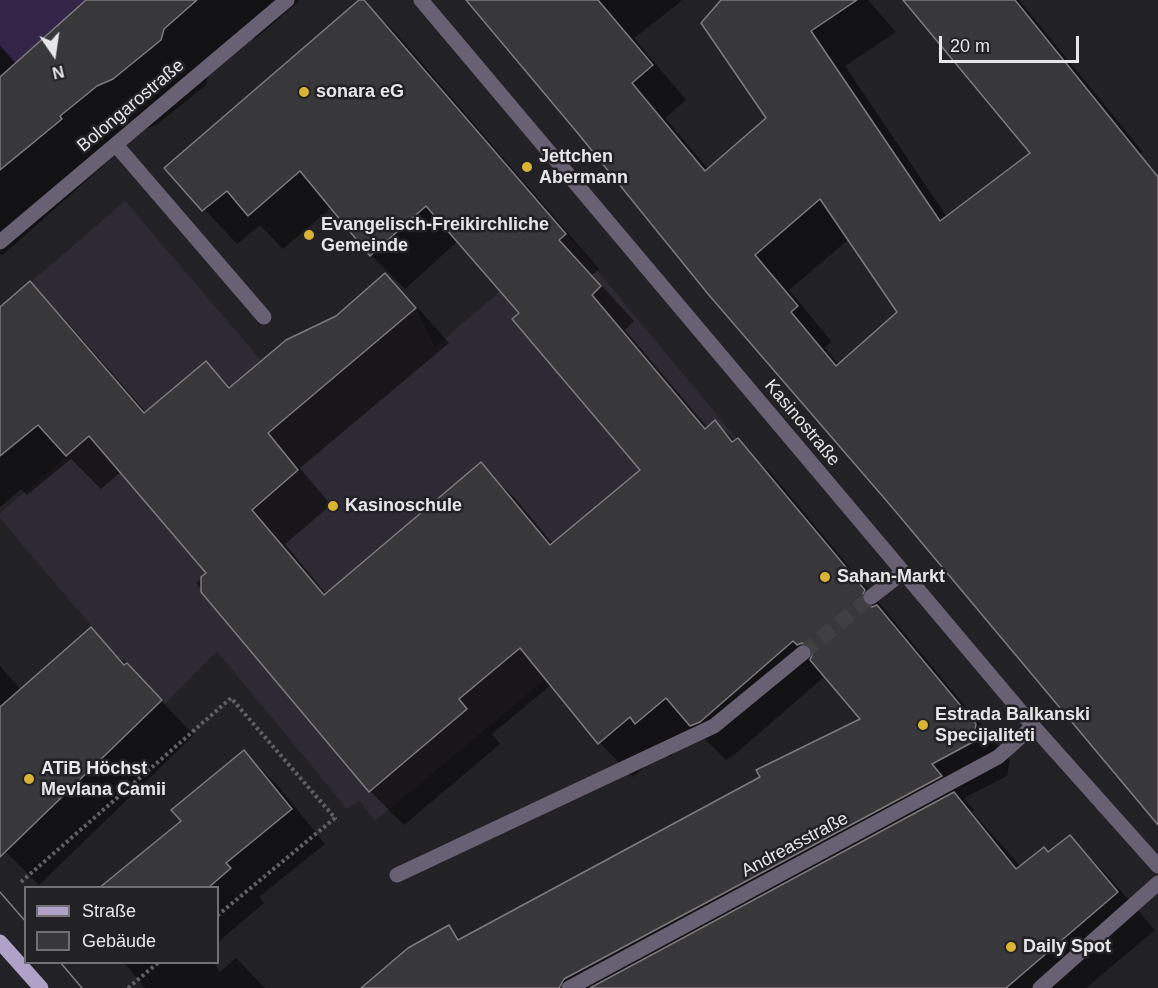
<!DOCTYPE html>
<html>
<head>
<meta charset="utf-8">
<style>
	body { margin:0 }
	#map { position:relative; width:1158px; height:988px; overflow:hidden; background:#222125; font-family:Arial,sans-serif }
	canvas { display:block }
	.legend { position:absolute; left:24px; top:886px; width:195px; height:78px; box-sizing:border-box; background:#222125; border:2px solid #717073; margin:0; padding:8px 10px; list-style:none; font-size:18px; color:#e7e6e8 }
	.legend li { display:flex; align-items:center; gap:12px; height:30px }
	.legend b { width:30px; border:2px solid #717073 }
	.north { position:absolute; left:24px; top:24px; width:60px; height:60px; -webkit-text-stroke:4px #222125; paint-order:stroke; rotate:167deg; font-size:16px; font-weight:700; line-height:24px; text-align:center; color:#e7e6e8 }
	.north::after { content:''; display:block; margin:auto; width:21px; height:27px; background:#e7e6e8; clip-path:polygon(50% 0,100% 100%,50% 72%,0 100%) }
	.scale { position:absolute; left:939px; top:36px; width:140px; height:27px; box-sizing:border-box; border:3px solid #e7e6e8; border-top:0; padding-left:8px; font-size:18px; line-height:21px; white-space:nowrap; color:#e7e6e8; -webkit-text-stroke:4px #222125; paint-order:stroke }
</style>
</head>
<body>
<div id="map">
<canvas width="1158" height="988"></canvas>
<ul class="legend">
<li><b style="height:8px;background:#afa1c8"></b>Straße</li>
<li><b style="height:16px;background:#38373a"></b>Gebäude</li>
</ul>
<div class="north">N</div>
<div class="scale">20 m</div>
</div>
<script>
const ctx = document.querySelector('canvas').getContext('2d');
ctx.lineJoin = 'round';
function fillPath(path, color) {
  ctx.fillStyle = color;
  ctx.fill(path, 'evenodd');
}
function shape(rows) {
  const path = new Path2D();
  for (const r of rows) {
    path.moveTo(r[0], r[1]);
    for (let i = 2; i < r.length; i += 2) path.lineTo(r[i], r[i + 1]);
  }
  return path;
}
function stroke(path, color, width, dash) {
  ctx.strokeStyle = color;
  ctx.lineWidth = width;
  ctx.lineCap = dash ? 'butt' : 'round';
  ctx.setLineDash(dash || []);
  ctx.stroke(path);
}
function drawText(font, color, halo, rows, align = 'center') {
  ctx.font = font + ' Arial,sans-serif';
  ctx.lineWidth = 5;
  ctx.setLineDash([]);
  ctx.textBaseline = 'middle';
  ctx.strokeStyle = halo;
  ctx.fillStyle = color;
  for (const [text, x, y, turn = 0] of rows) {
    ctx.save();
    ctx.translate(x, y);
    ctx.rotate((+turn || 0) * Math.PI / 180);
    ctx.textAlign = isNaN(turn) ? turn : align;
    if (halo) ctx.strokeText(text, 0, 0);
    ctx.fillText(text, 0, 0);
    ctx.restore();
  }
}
fillPath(shape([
	[125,201,271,372,416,308,435,347,567,234,736,438,626,533,665,580,375,821,359,800,347,809,217,651,166,703,124,659,121,661,0,518,0,513,133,400,31,282]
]), '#2d2a33');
fillPath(shape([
	[0,0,86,0,15,64,0,48]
]), '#332548');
fillPath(shape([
	[89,0,300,0,255,39,251,36,208,74,206,85,159,123,142,131,3,255,0,254,0,45,17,64],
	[362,0,396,33,599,269,592,275,634,321,625,330,708,428,715,422,772,474,1010,760,1007,776,964,798,974,811,972,812,1021,867,1049,854,1070,837,1107,875,1155,930,1086,988,363,988,449,927,461,939,763,778,863,719,825,676,734,755,726,760,699,733,670,757,664,751,633,777,600,743,552,684,492,734,500,744,404,825,370,791,196,583,209,573,122,471,101,489,71,459,27,495,21,489,0,507,0,309,29,284,63,317,147,413,206,363,232,388,337,318,385,275,419,309,449,343,300,468,331,505,285,544,327,595,481,465,515,498,553,544,642,470,521,313,458,241,405,289,371,255,332,207,283,249,260,225,237,244,166,168],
	[469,0,683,0,634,38,686,100,665,118,709,170,768,118,723,0,868,0,896,32,845,66,947,217,1032,153,909,0,1019,0,1143,152,1115,174,1158,229,1158,823],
	[849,239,899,312,839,365,825,348,831,341,789,290],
	[91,629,194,735,39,885,0,846,0,666,21,690],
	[244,752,278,786,325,844,259,897,264,903,218,942,218,888,102,888,183,821],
	[236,958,265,988,145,988,124,962,213,962,220,972]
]), '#0007');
const building = shape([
	[86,0,197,0,164,29,161,40,113,79,97,86,60,116,62,119,0,170,0,77,86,0],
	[359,0,364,0,566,234,559,240,601,286,592,295,705,429,715,420,732,442,738,438,865,590,861,598,864,603,872,607,877,605,976,724,973,742,932,764,942,776,564,979,559,988,361,988,408,948,449,925,458,940,760,777,756,770,860,719,810,660,813,652,810,646,802,643,797,645,793,641,700,722,690,726,666,698,635,724,630,717,598,744,520,648,459,699,467,709,369,792,201,592,201,577,206,573,89,436,66,456,38,425,0,456,0,307,30,281,144,413,206,361,229,388,286,340,336,316,385,273,416,308,268,433,298,470,252,510,324,595,481,462,550,545,640,470,512,319,519,313,426,206,370,256,300,171,248,216,227,191,202,211,164,168,359,0],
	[466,0,598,0,653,65,632,83,705,171,766,118,701,23,721,0,857,0,811,31,940,221,1030,153,903,0,1015,0,1158,177,1158,825,891,506,708,294,576,131,466,0],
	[820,199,897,312,836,366,791,312,798,306,755,255,820,199],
	[91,627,124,665,127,663,162,700,0,857,0,707,91,627],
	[244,750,292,809,226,863,231,868,208,888,99,888,181,821,171,810,244,750],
	[954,792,1016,869,1044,847,1048,852,1070,835,1118,892,1006,988,590,988,954,792]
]);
fillPath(building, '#38373a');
stroke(building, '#7d7b80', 1.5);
stroke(shape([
	[803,653,871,597]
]), '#403f42', 15, [15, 8]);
stroke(shape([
	[21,882,231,698,335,818,218,915],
	[128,988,159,962]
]), '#616064', 4, [3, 3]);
stroke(shape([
	[421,0,1033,726,1158,866],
	[116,145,264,317],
	[0,242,287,0],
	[871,597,902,573],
	[397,875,714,726,803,653],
	[569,988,998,757,1033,726],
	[1040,988,1158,883]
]), '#686174', 15);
stroke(shape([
	[0,942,41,988]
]), '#afa1c8', 15);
stroke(shape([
	[0,892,26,922],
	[60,962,82,988]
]), '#7b7a7d', 1.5);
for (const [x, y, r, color] of [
	[304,92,6,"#d9b334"],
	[527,167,6,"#d9b334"],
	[309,235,6,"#d9b334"],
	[333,506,6,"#d9b334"],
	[825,577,6,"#d9b334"],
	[923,725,6,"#d9b334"],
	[29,779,6,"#d9b334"],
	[1011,947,6,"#d9b334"]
]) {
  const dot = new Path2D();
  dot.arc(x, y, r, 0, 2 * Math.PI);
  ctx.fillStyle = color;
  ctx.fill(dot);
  stroke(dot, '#222125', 2);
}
drawText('bold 18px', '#e7e6e8', '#222125', [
	["sonara eG",316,92],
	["Jettchen",539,157],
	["Abermann",539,178],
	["Evangelisch-Freikirchliche",321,225],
	["Gemeinde",321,246],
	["Kasinoschule",345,506],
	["Sahan-Markt",837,577],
	["Estrada Balkanski",935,715],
	["Specijaliteti",935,736],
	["ATiB Höchst",41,769],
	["Mevlana Camii",41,790],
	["Daily Spot",1023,947]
], 'left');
drawText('18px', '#e7e6e8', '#222125', [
	["Bolongarostraße",131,106,-40],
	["Kasinostraße",802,423,50],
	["Andreasstraße",795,845,-28]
]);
</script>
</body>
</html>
